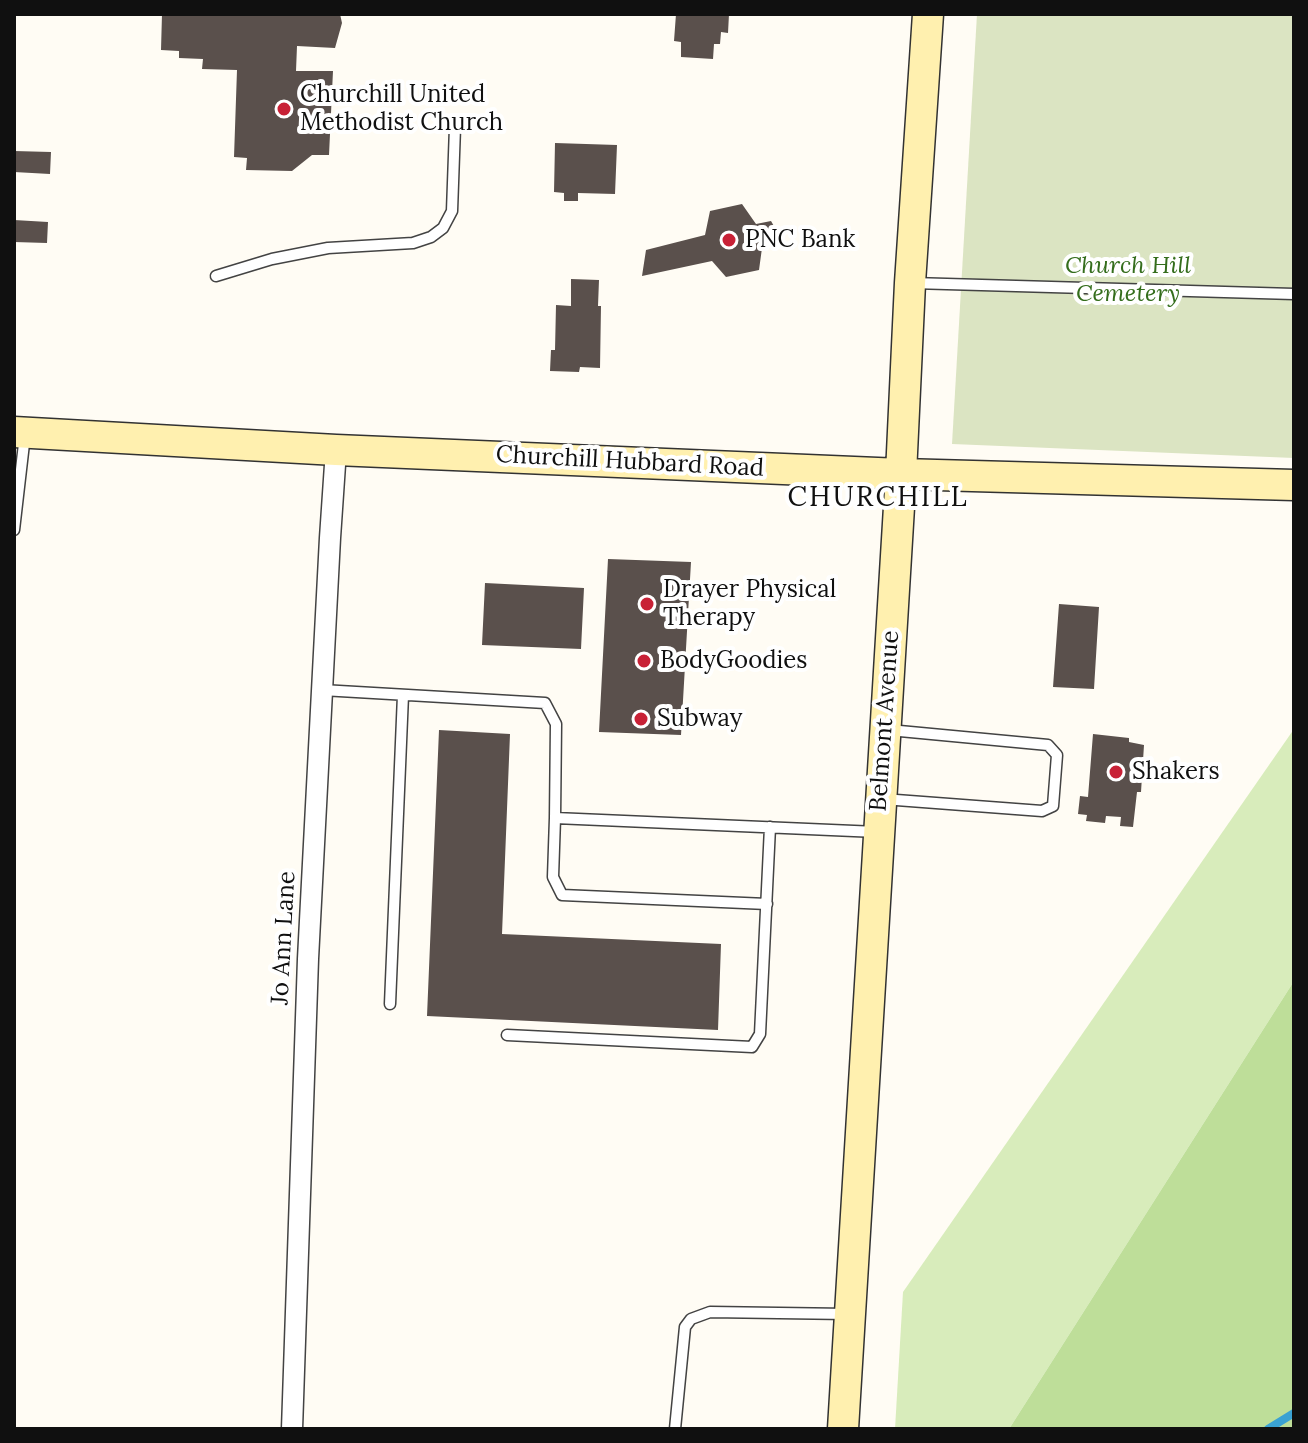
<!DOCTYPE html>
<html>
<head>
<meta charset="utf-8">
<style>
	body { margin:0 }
	#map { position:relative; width:1308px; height:1443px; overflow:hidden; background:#fffcf4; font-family:Lora,serif }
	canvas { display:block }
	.frame { position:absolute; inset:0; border:16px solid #101010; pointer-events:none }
</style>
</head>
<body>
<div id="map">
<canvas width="1308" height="1443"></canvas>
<div class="frame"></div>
</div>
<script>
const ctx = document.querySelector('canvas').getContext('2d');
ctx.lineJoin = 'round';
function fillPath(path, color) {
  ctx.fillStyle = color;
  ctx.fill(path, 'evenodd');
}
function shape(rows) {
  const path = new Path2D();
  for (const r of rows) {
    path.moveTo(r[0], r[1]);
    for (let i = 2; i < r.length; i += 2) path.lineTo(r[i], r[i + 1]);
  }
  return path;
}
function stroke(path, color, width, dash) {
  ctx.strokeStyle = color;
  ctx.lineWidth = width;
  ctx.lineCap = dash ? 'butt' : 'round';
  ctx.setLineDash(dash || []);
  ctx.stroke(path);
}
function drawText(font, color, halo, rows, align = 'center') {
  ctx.font = font + ' Lora,serif';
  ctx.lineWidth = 8;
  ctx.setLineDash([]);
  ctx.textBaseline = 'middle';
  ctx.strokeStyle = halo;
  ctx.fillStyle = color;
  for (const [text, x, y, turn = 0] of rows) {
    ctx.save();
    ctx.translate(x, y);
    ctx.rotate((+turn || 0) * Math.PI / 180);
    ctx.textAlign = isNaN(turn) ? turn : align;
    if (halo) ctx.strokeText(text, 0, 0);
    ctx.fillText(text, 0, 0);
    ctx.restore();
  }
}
fillPath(shape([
	[1294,729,1294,981,1009,1429,895,1429,903,1292]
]), '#d8ecbb');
fillPath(shape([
	[1294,981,1294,1429,1009,1429]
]), '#bede99');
fillPath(shape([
	[977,14,1294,14,1294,458,952,444]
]), '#dbe4c2');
stroke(shape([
	[1268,1429,1294,1413]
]), '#3aa2d3', 8);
fillPath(shape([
	[162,14,340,14,342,23,335,48,297,46,296,71,333,71,329,155,312,155,292,171,246,170,247,158,234,157,237,70,202,69,203,59,179,58,179,51,161,50],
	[676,14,729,14,728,33,721,32,720,44,714,44,713,59,681,57,681,42,674,41],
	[555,143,617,145,615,194,578,193,578,201,564,201,564,193,554,192],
	[14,151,51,152,50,174,14,172],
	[742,204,756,224,771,221,775,228,779,227,773,246,762,248,759,270,726,277,712,261,642,276,646,250,705,235,710,211],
	[14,220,48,222,47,243,14,242],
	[571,279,599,280,598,306,601,306,600,368,580,367,579,372,550,371,551,350,555,350,556,305,571,306],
	[608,559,691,562,681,735,599,732],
	[485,583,584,588,581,649,482,645],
	[1059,604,1099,607,1094,689,1053,687],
	[439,730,510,734,502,934,721,944,718,1030,427,1016],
	[1093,734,1129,738,1129,742,1144,745,1141,792,1137,792,1133,827,1120,826,1121,817,1106,816,1105,823,1086,821,1087,815,1078,814,1080,796,1088,797]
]), '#5a504c');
const lane = shape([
	[216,276,272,259,328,248,413,243,431,237,443,228,452,211,455,127],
	[912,283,1294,294],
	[14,530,25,435],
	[322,690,545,703,556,724,555,818,877,832],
	[883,799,1042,811,1053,806,1057,755,1048,745,889,730],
	[555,818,553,877,562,895,767,904],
	[390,1004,403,695],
	[507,1035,752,1047,760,1034,770,827],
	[675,1429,685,1327,691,1319,710,1312,848,1314]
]);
const street = shape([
	[292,1429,308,959,330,538,336,450]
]);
const secondary = shape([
	[14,432,336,450,901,474,1294,485],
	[843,1429,901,474,910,283,928,14]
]);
stroke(lane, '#434343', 13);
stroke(street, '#434343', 23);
stroke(secondary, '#323232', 33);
stroke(lane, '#fff', 10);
stroke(street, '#fff', 20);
stroke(secondary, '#fff0af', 30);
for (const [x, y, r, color] of [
	[284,109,8,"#c82136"],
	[729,240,8,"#c82136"],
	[647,604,8,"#c82136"],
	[644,661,8,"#c82136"],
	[641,719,8,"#c82136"],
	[1116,772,8,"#c82136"]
]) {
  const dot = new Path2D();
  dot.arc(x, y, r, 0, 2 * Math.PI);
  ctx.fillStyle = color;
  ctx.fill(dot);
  stroke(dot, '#fff', 3);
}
drawText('24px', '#101010', '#fff', [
	["Churchill United",300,95],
	["Methodist Church",300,123],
	["PNC Bank",745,240],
	["Drayer Physical",663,590],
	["Therapy",663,618],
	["BodyGoodies",660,661],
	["Subway",657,719],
	["Shakers",1132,772]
], 'left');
drawText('italic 24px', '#346d1c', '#fff', [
	["Church Hill",1128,266],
	["Cemetery",1128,294]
]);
drawText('24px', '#101010', '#fff', [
	["Churchill Hubbard Road",630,462,3],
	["Belmont Avenue",885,721,-86],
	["Jo Ann Lane",284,938,-87]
]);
ctx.letterSpacing = '2px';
drawText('28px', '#101010', '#fff', [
	["CHURCHILL",878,498]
]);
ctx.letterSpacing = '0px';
</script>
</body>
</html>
